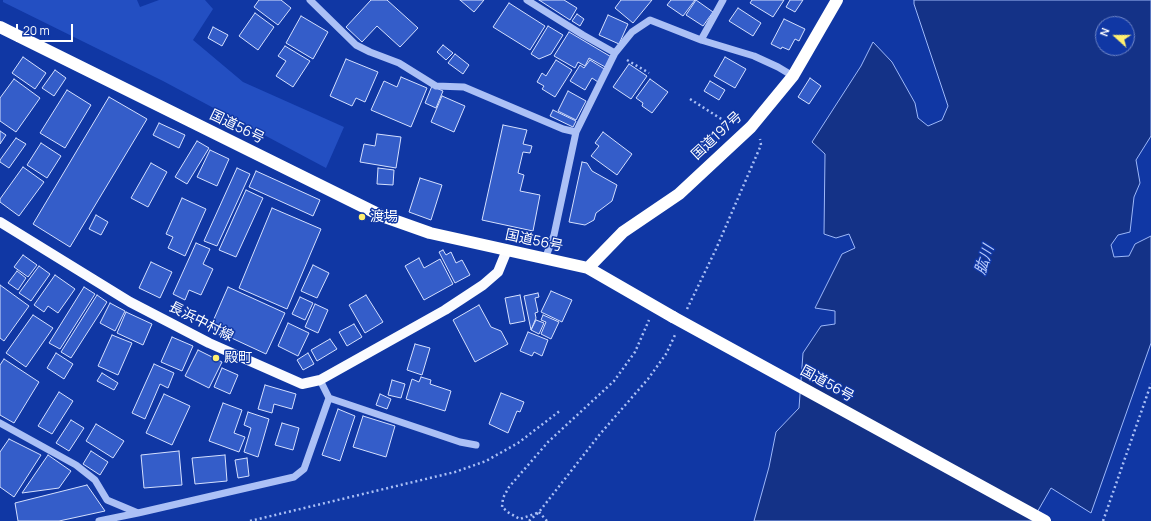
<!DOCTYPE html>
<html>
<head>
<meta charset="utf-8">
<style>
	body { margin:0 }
	#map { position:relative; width:1151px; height:521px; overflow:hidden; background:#1037a4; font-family:Manrope,sans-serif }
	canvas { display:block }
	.north { position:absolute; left:1095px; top:16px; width:40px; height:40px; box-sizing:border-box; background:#1037a4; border:1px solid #7087c8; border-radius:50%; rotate:291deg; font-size:11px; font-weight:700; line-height:16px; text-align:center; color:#fff }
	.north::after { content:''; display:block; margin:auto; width:14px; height:18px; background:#ffef70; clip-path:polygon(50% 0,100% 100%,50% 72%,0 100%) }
	.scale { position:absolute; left:16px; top:24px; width:57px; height:18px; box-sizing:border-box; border:2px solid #fff; border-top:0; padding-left:5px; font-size:12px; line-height:14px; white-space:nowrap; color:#fff; -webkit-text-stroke:3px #1037a4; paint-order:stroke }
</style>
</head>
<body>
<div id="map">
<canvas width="1151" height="521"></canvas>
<div class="north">N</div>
<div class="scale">20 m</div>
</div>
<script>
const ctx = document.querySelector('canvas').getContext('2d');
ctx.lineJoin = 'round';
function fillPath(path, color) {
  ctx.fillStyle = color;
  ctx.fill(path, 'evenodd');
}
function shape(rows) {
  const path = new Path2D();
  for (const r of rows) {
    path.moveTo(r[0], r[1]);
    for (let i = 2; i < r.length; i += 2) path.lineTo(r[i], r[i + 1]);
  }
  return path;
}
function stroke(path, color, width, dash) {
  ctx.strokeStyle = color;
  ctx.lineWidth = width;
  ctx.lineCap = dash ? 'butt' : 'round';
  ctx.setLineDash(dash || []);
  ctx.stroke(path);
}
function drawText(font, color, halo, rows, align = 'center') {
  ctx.font = font + ' Manrope,"Noto Sans JP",sans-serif';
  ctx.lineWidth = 3;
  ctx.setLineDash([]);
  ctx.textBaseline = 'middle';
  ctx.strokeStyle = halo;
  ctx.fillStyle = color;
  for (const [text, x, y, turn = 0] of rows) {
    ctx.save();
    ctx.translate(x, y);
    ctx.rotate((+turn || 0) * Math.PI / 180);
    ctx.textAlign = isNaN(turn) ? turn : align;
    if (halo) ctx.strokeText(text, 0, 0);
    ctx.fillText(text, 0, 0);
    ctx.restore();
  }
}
fillPath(shape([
	[3,0,137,0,140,7,159,0,205,0,213,9,193,40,243,82,344,127,326,168,163,81,3,2]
]), '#234fc2');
const water = shape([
	[914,0,1151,0,1151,136,1136,160,1140,183,1134,197,1130,232,1118,235,1111,245,1114,257,1129,256,1135,244,1151,236,1151,343,1091,513,1051,488,1032,521,754,521,769,467,776,432,799,408,803,353,821,326,835,324,835,311,815,308,842,254,855,248,849,234,836,238,824,234,825,154,812,142,861,66,873,42,892,62,915,103,918,118,928,126,942,120,948,106,914,4,914,0],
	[1103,24,1127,24,1127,48,1103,48,1103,24]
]);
fillPath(water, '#143287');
stroke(water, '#9db8f9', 1);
const building = shape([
	[259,0,281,0,291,8,278,25,254,7,259,0],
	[371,0,387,0,418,28,400,47,377,26,362,42,346,27,371,0],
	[460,0,484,0,474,12,460,0],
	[539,0,564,0,577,8,570,20,539,0],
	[621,0,652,0,633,23,615,8,621,0],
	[671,0,695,0,683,16,667,5,671,0],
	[696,0,713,12,703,26,686,15,696,0],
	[752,0,784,0,773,17,750,3,752,0],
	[790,0,803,0,795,12,786,7,790,0],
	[509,3,545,26,530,50,493,27,509,3],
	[738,8,761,23,753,36,729,21,738,8],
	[255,13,274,27,258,50,239,36,255,13],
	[577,14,584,19,580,26,572,21,577,14],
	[608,15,628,24,619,44,599,35,608,15],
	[301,16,328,32,313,59,286,43,301,16],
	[784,19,805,29,799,41,795,39,789,50,782,47,781,49,771,44,784,19],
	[548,26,563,35,551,54,539,59,531,54,548,26],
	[213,27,228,35,222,46,208,38,213,27],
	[569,32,613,58,607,68,589,58,585,66,578,62,575,68,554,56,569,32],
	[443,45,453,53,446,60,437,52,443,45],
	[285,46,310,61,293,87,276,76,286,61,278,56,285,46],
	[455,54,469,65,463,74,448,63,455,54],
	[23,57,46,73,35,89,12,73,23,57],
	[725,57,746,69,735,88,714,76,725,57],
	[346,59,378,72,365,102,356,98,352,106,330,96,346,59],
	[556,60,572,70,555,97,542,89,544,86,537,82,542,73,546,76,556,60],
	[590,60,606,70,598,82,592,78,585,90,570,81,580,65,584,68,590,60],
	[629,64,647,76,631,99,613,87,629,64],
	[55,70,66,78,54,96,42,88,55,70],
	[401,77,427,88,411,127,371,110,384,81,397,87,401,77],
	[810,78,821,86,809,104,798,97,810,78],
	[14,79,40,98,16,132,0,121,0,98,14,79],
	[650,79,668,92,652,113,642,106,643,103,636,98,650,79],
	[710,81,725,90,719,100,704,91,710,81],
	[432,86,443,91,436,108,425,103,432,86],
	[67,90,91,105,65,148,40,133,67,90],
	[568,91,586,101,576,120,558,111,568,91],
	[442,96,465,106,454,132,431,122,442,96],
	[109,97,147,119,70,247,33,224,109,97],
	[553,110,576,121,573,127,550,116,553,110],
	[159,123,185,135,179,148,153,135,159,123],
	[503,125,527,130,523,144,532,146,530,153,523,152,518,173,524,175,520,191,540,195,533,231,482,220,503,125],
	[0,131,6,135,0,144,0,131],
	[603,132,632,154,617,175,591,156,599,146,595,143,603,132],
	[377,134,401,137,396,168,360,162,364,144,375,146,377,134],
	[16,138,26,144,9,168,0,162,0,160,16,138],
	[197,141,209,148,187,184,175,177,197,141],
	[41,143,61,156,47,178,27,165,41,143],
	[210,150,229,159,217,186,197,177,210,150],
	[582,162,587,163,592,171,617,185,612,201,596,213,594,220,585,225,569,222,582,162],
	[151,163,167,172,148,207,131,198,151,163],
	[23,167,44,182,19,216,0,202,0,199,23,167],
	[237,168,250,174,217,246,204,241,237,168],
	[378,168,394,170,393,185,377,184,378,168],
	[256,171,320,200,313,216,249,187,256,171],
	[420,178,442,185,431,220,409,212,420,178],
	[246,190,263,198,236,257,219,250,246,190],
	[182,198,206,209,185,256,168,248,173,237,166,234,182,198],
	[272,208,321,229,287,309,239,288,272,208],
	[96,215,108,222,101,235,89,229,96,215],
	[196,243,210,249,203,264,213,269,201,295,189,290,185,300,173,294,196,243],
	[443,250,446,255,451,252,456,263,462,260,470,275,455,283,439,252,443,250],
	[23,255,37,265,28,277,14,267,23,255],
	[419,258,424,268,440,259,453,284,424,300,405,266,419,258],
	[151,262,172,272,160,298,139,288,151,262],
	[313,265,329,273,317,298,301,291,313,265],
	[39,266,50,274,31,301,19,293,39,266],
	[17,271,26,278,18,290,8,283,17,271],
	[55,275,75,289,58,313,48,306,44,312,34,305,55,275],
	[0,285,29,306,4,341,0,338,0,285],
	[84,287,95,294,60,349,49,343,84,287],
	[228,287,285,313,266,354,210,328,228,287],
	[551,291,572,300,562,322,541,312,551,291],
	[538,293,539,297,535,298,538,312,535,313,536,318,531,330,524,296,538,293],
	[97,295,107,302,71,358,61,352,97,295],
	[366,295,383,322,365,333,349,305,366,295],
	[520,295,525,321,510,324,505,298,520,295],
	[300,297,313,303,305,320,292,314,300,297],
	[110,303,125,311,115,331,100,323,110,303],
	[315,304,328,310,318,333,305,327,315,304],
	[479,305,491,327,501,331,508,344,475,362,453,320,479,305],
	[126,312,152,324,143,345,117,333,126,312],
	[33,315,53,328,26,367,6,353,33,315],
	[543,315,559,322,551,339,541,334,546,322,541,320,543,315],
	[536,320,544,323,539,334,531,330,536,320],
	[288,323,309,333,298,356,278,346,288,323],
	[354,324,362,337,347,346,339,332,354,324],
	[528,332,548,340,542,356,534,352,532,356,520,351,528,332],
	[112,335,132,343,118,375,98,366,112,335],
	[172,337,193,346,182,371,161,362,172,337],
	[330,339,337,349,317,361,311,350,330,339],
	[415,344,430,348,422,375,407,370,415,344],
	[198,350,222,362,209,388,185,376,198,350],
	[56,353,73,364,64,379,47,368,56,353],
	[308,353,314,364,303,370,297,360,308,353],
	[4,359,39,382,14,423,0,415,0,365,4,359],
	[154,364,174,373,168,388,160,384,145,419,132,413,154,364],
	[222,368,238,375,230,394,214,387,222,368],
	[102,373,118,383,114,390,97,381,102,373],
	[421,377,431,380,430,384,451,391,445,411,406,399,412,379,419,382,421,377],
	[392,380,405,384,401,398,388,395,392,380],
	[265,385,296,394,292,409,274,404,272,413,258,409,265,385],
	[59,392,73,401,52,434,38,426,59,392],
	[501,393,524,402,520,412,517,411,508,433,489,424,501,393],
	[164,394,190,406,172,445,146,433,164,394],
	[380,394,391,399,387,409,376,405,380,394],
	[223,403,242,410,234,433,245,437,239,452,209,441,223,403],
	[338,409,355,416,340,461,322,455,338,409],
	[248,412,269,419,258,457,244,452,251,428,244,425,248,412],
	[363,416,395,426,386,457,353,447,363,416],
	[71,420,84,428,69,451,56,443,71,420],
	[282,423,299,428,293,450,275,445,282,423],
	[96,424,124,441,113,458,86,441,96,424],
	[9,439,41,455,14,497,0,487,0,452,9,439],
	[91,451,108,462,100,475,83,464,91,451],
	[179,451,182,485,144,488,141,455,179,451],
	[48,455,71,471,59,488,22,493,48,455],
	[225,455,227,481,195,484,192,458,225,455],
	[247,458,249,476,238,478,235,460,247,458],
	[87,485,105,511,59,521,18,521,15,503,87,485]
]);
fillPath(building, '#345dc9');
stroke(building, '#d5e0fe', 1);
stroke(shape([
	[627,60,649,73],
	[690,99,726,122,705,140,695,156],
	[687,309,716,249,761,145,760,139],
	[539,512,547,521],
	[537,513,520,519,509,513,502,507,503,498,509,487,548,442,614,381,635,352,649,320],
	[250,521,455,472,486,461,518,443,561,410],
	[529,521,539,512,600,434,648,379,666,354,675,335],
	[1103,521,1151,384]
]), '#abc0f6', 2.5, [2, 3]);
stroke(shape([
	[310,0,356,45,370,52,399,63,436,86,464,87,563,129,576,132],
	[527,0,583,35,615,53],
	[701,40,723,0],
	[545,259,554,235,576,132,615,53,632,32,650,20,701,40,754,56,778,67,793,76],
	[329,398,460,442,476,445],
	[0,423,76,465,95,480,107,500,138,513,294,477,304,469,329,398,320,380],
	[99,521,138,513]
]), '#abc0f6', 7);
stroke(shape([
	[0,222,130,302,209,343,302,384,320,380,445,310,483,285,498,272,507,250]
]), '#fafbff', 10);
stroke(shape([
	[0,27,382,216,430,233,588,268,673,317],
	[588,268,623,232,679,194,751,127,793,76,837,0]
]), '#fff', 12);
stroke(shape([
	[673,317,1045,521]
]), '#fff', 12);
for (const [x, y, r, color] of [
	[362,217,4,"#ffef70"],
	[216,358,4,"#ffef70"]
]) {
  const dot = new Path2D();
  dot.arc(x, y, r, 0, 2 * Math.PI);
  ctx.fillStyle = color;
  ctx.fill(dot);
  stroke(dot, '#1037a4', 1.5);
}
drawText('14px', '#fff', '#1037a4', [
	["国道56号",237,127,26],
	["国道197号",717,136,-43],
	["国道56号",534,241,12],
	["長浜中村線",201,322,27],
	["国道56号",827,384,29]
]);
drawText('14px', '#fff', '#1037a4', [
	["渡場",370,217],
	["殿町",224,358]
], 'left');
drawText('italic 15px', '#b8cbfc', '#1037a4', [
	["肱川",985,260,-72]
]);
</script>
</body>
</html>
